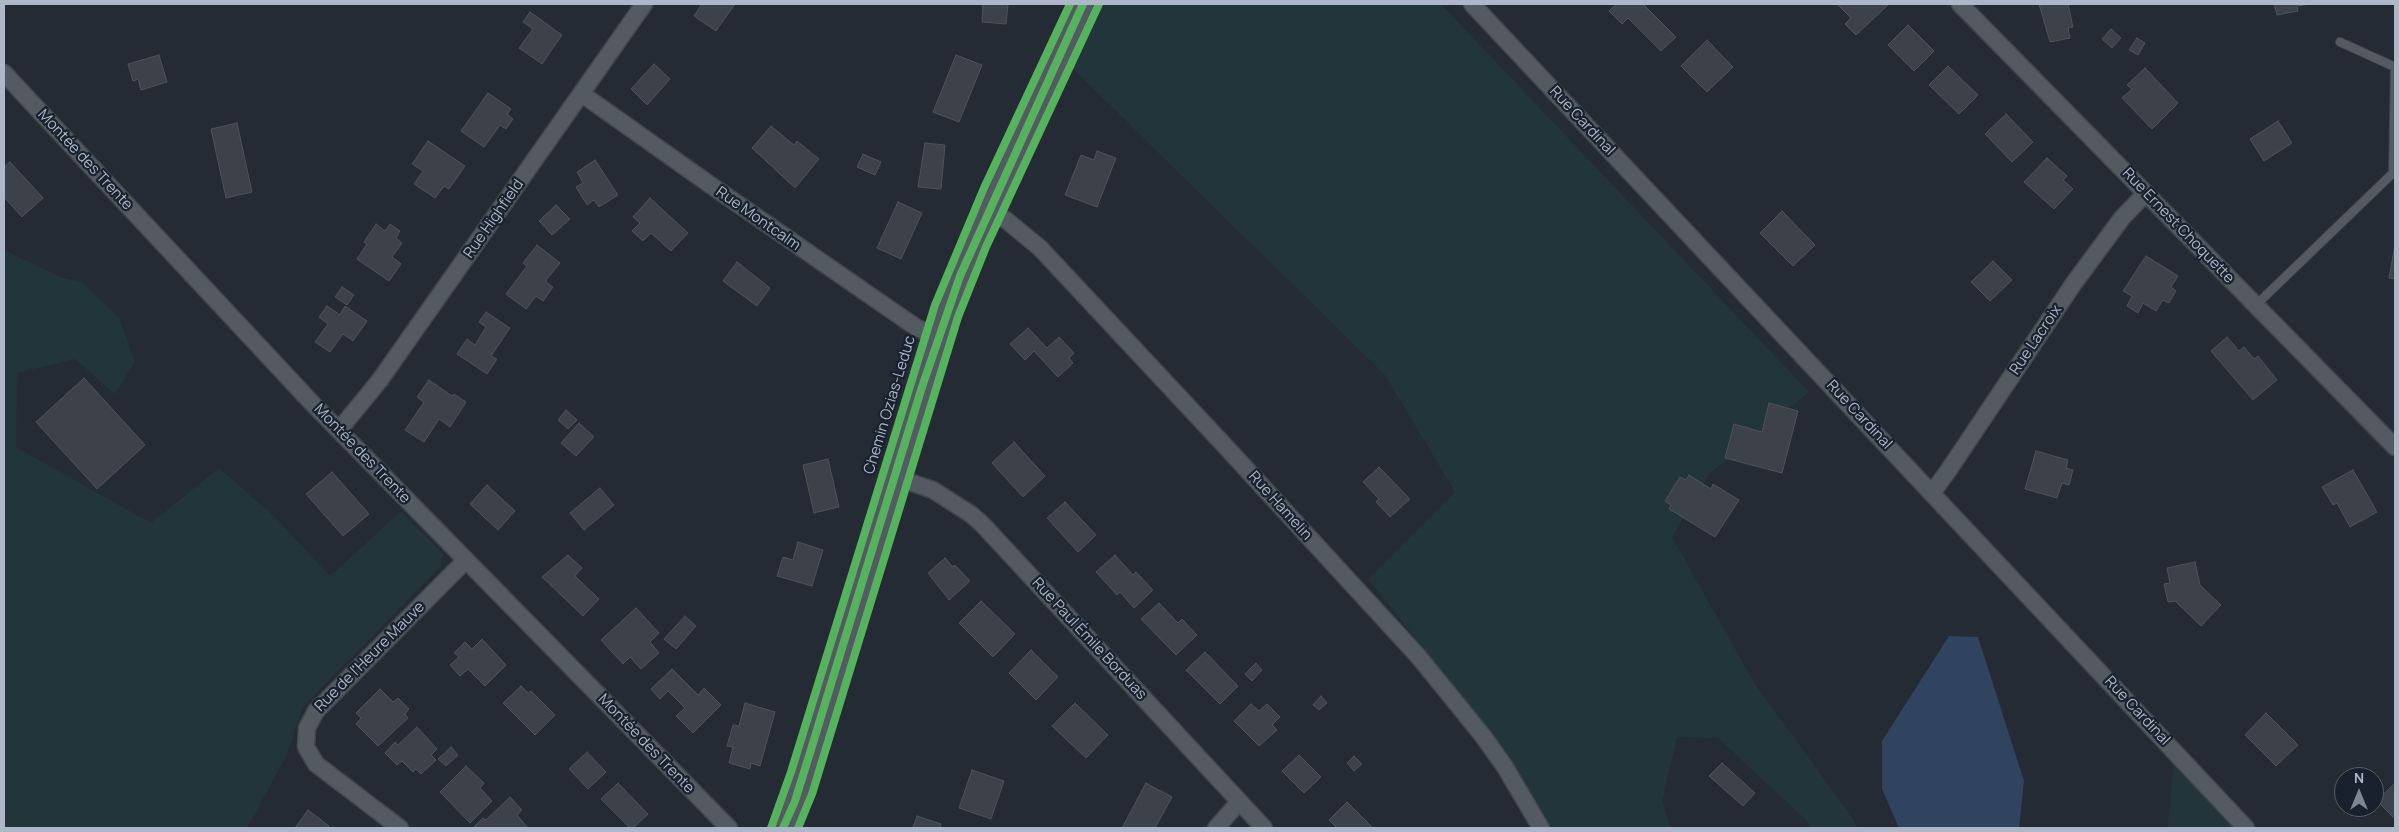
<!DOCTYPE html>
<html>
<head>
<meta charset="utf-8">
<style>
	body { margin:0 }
	#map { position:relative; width:2399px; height:832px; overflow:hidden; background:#252b34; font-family:Manrope,sans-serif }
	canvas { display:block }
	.frame { position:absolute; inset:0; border:5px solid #adb7c7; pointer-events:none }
	.north { position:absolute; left:2334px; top:767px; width:50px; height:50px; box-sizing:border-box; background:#19212e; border:1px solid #545d6b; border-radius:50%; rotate:0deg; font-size:14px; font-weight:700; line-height:20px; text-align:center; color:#adb7c7 }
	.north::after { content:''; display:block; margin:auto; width:18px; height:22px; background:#7d8694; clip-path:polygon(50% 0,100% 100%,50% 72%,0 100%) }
</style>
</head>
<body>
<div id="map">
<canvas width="2399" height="832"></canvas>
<div class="frame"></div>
<div class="north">N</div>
</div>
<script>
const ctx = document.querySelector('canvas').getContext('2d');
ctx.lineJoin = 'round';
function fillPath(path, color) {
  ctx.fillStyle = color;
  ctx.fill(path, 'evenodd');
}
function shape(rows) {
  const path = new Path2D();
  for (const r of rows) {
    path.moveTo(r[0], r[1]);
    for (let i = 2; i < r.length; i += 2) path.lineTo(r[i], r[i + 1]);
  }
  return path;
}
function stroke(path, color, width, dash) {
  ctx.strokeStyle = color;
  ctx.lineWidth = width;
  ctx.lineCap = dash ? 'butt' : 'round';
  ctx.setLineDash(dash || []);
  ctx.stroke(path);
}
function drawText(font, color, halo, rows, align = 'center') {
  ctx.font = font + ' Manrope,sans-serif';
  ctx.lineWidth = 4.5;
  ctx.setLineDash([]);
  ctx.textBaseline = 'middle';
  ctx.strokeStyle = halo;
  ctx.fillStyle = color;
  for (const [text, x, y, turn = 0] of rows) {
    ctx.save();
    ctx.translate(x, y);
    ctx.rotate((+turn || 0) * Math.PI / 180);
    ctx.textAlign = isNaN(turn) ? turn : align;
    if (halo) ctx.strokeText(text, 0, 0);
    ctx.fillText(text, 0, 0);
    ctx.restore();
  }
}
fillPath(shape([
	[1101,4,1441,4,1809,392,1709,474,1672,537,1755,684,1854,820,1857,828,1810,828,1807,821,1718,738,1677,737,1662,802,1671,828,1552,828,1503,748,1368,579,1455,492,1385,375,1072,68],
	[4,250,60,277,82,282,119,318,135,362,115,394,75,359,17,373,16,447,151,523,219,468,276,518,330,576,401,511,444,555,441,558,441,566,302,708,286,757,247,828,4,828],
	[2173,764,2223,816,2235,828,2168,828]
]), '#22353a');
fillPath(shape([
	[1949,636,1978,637,2024,781,2019,828,1899,828,1882,789,1882,741]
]), '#30435f');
const building = shape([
	[702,4,735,4,716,31,694,16,702,4],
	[983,4,1008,4,1006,24,982,22,983,4],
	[1617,4,1643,4,1676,37,1661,51,1628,18,1622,24,1609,11,1617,4],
	[1837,4,1886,4,1888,5,1856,35,1845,24,1851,18,1837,4],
	[2039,4,2068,4,2073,27,2068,28,2070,38,2050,42,2039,4],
	[2274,4,2310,4,2297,6,2298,11,2277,15,2274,4],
	[530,12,562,35,542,64,519,48,533,29,523,22,530,12],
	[1908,25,1934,51,1914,71,1888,45,1908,25],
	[2111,29,2121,38,2112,48,2102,39,2111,29],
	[2137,38,2145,43,2138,55,2129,50,2137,38],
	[1707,40,1733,67,1707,92,1681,66,1707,40],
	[159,55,167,82,141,90,138,79,133,81,128,64,159,55],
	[956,55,982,65,959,122,933,112,956,55],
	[654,64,670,79,647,105,631,89,654,64],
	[1948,66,1978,95,1959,114,1929,85,1948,66],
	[2145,68,2178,103,2152,129,2122,98,2132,89,2127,85,2145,68],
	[488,93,511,109,507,114,513,119,506,129,500,125,484,147,461,131,488,93],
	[2006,114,2033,142,2012,162,1985,134,2006,114],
	[2278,121,2292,143,2264,161,2250,139,2278,121],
	[237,123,252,192,226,198,211,129,237,123],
	[771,126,794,145,797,141,819,159,795,188,752,148,771,126],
	[428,141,465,166,449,189,444,186,435,198,414,184,423,171,412,164,428,141],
	[925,143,945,145,941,189,918,187,925,143],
	[1097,151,1116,158,1097,207,1065,195,1081,155,1094,160,1097,151],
	[863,154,881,162,875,175,857,167,863,154],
	[2047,158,2067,176,2063,180,2073,189,2054,209,2024,182,2047,158],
	[595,160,618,195,599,207,594,200,587,205,576,187,583,183,577,172,595,160],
	[10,162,43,198,22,217,4,197,4,167,10,162],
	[650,198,688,233,671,251,651,233,643,241,632,231,640,223,633,217,650,198],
	[898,202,922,213,901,259,877,248,898,202],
	[556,205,570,219,552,235,539,221,556,205],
	[1782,211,1815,245,1793,266,1760,233,1782,211],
	[376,224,385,231,390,224,400,231,396,238,402,243,392,257,401,264,389,281,357,259,367,244,364,242,376,224],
	[537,245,560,263,547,279,546,282,553,287,543,301,536,296,526,309,506,294,527,266,523,263,537,245],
	[2395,245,2395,279,2389,278,2395,245],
	[2146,256,2178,276,2171,287,2176,291,2169,303,2163,300,2156,311,2143,303,2138,313,2127,306,2132,296,2123,291,2146,256],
	[1993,261,2012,280,1990,301,1971,282,1993,261],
	[737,262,770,288,757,306,723,281,737,262],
	[342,287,354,295,347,305,335,297,342,287],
	[327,306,340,315,345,306,367,321,353,341,343,334,330,352,315,342,328,324,319,317,327,306],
	[486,312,510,328,491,356,497,359,487,374,457,354,467,339,475,345,486,327,479,322,486,312],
	[1028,328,1047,348,1059,337,1074,353,1069,358,1073,363,1058,377,1034,351,1025,360,1010,344,1028,328],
	[2227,337,2239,351,2244,347,2254,359,2258,356,2277,380,2253,400,2211,351,2227,337],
	[84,378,145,445,97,489,36,422,84,378],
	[429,380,452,396,454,394,466,402,450,427,439,419,424,442,405,430,424,402,417,397,429,380],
	[1769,403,1798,411,1782,473,1725,458,1734,424,1762,432,1769,403],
	[566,410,577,420,568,429,558,420,566,410],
	[579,423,594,437,576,456,561,443,579,423],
	[1014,442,1045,476,1023,497,992,463,1014,442],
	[2036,451,2068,460,2066,468,2073,470,2069,485,2062,483,2057,498,2025,489,2036,451],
	[828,459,839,507,814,513,803,465,828,459],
	[1379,467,1410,499,1390,517,1376,502,1379,499,1363,482,1379,467],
	[2353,470,2377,512,2350,527,2337,503,2333,505,2322,487,2353,470],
	[332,472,369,514,343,536,306,494,332,472],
	[1689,475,1711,489,1713,484,1739,500,1715,537,1669,509,1671,505,1665,501,1680,477,1686,480,1689,475],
	[487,485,515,511,498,530,470,504,487,485],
	[600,488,614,505,584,530,570,513,600,488],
	[1065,502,1096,535,1078,552,1047,518,1065,502],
	[798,542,823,550,812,586,777,576,783,557,793,560,798,542],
	[568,555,582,568,575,576,599,599,583,616,542,577,568,555],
	[1115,555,1133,575,1136,572,1153,590,1134,608,1120,592,1117,595,1096,572,1115,555],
	[945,558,953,567,955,565,970,581,949,600,928,573,945,558],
	[2195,562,2200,585,2221,605,2201,626,2175,601,2168,602,2164,584,2170,583,2167,568,2195,562],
	[981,601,1015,634,993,657,959,623,981,601],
	[1159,603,1178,623,1182,619,1197,635,1176,655,1141,619,1159,603],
	[636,608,659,633,650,642,659,653,641,669,630,657,623,664,601,640,636,608],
	[685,616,696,626,676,649,664,639,685,616],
	[482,639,506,665,485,686,468,669,460,676,450,665,459,657,454,653,465,642,472,649,482,639],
	[1031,650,1058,677,1036,700,1009,673,1031,650],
	[1205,652,1238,686,1220,704,1186,670,1205,652],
	[1256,663,1262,670,1252,681,1245,674,1256,663],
	[672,669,698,695,704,688,721,705,693,733,676,716,685,708,668,691,660,699,651,689,672,669],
	[521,686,528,693,531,691,555,715,535,735,503,703,521,686],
	[380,689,393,702,398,698,409,709,405,714,408,718,378,746,356,724,361,718,356,713,380,689],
	[1321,696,1327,703,1319,710,1313,705,1321,696],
	[745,703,775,712,760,766,751,763,750,769,729,763,733,747,727,746,733,725,739,726,745,703],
	[1075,703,1108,735,1086,758,1052,726,1075,703],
	[1251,704,1259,711,1267,704,1280,717,1272,725,1277,730,1259,746,1234,721,1251,704],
	[2266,713,2298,745,2276,766,2245,735,2266,713],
	[417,727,437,749,431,755,436,760,421,774,416,769,413,772,402,761,397,765,385,753,395,742,398,745,417,727],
	[451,747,458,755,446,766,438,759,451,747],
	[587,752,606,772,588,789,569,769,587,752],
	[1299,755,1321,777,1304,793,1282,771,1299,755],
	[1354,756,1362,764,1354,771,1347,763,1354,756],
	[1722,763,1755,793,1743,806,1709,776,1722,763],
	[466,766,484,783,480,788,492,801,470,823,440,792,466,766],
	[972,770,1004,781,991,819,959,808,972,770],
	[618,783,648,814,633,828,630,828,601,799,618,783],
	[1146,783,1172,797,1155,828,1122,828,1146,783],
	[2395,783,2395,819,2377,801,2395,783],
	[510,797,522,810,517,815,528,828,473,828,483,818,486,820,510,797],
	[1347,802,1373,828,1337,828,1329,820,1347,802],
	[308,810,329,826,327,828,295,828,308,810],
	[917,816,941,824,940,828,913,828,917,816]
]);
fillPath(building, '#3d424a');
stroke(building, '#4c535c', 1);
const service = shape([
	[2256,305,2393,173,2395,67,2340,42]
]);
const minor = shape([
	[1472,4,2246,828],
	[1960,4,2395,447],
	[4,73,311,402,729,828],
	[582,94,709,184,917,328,939,337],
	[988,212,1006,220,1040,248,1226,447,1418,656,1483,736,1505,767,1541,828],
	[339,430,380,380,644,4],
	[895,477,933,490,972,515,983,525,1264,828],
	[1932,493,1948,471,2074,283,2122,218,2146,193],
	[400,828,316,764,306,747,307,728,316,711,466,560],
	[1216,828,1239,802]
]);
const tertiary = shape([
	[783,828,795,801,809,756,922,387,960,276,1083,4]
]);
stroke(service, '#41454c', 10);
stroke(minor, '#41454c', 19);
stroke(tertiary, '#41454c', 22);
stroke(service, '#545a62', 8);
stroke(minor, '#545a62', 16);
stroke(tertiary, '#545a62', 20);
stroke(shape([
	[771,828,791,772,935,305,984,188,1070,4],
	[783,828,795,801,809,756,922,387,960,276,1083,4],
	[798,828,812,794,958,317,986,247,1099,4]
]), '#56b35d', 8);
drawText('15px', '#adb7c7', '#19212e', [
	["Rue Cardinal",1582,121,47],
	["Montée des Trente",85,160,47],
	["Rue Highfield",494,219,-55],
	["Rue Montcalm",758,219,35],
	["Rue Ernest Choquette",2178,226,46],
	["Rue Lacroix",2036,340,-56],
	["Chemin Ozias-Leduc",890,405,-73],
	["Rue Cardinal",1859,415,47],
	["Montée des Trente",362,454,46],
	["Rue Hamelin",1280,506,48],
	["Rue Paul Émile Borduas",1089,639,47],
	["Rue de l'Heure Mauve",370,657,-45],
	["Rue Cardinal",2137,711,47],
	["Montée des Trente",646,744,46]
]);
</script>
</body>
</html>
